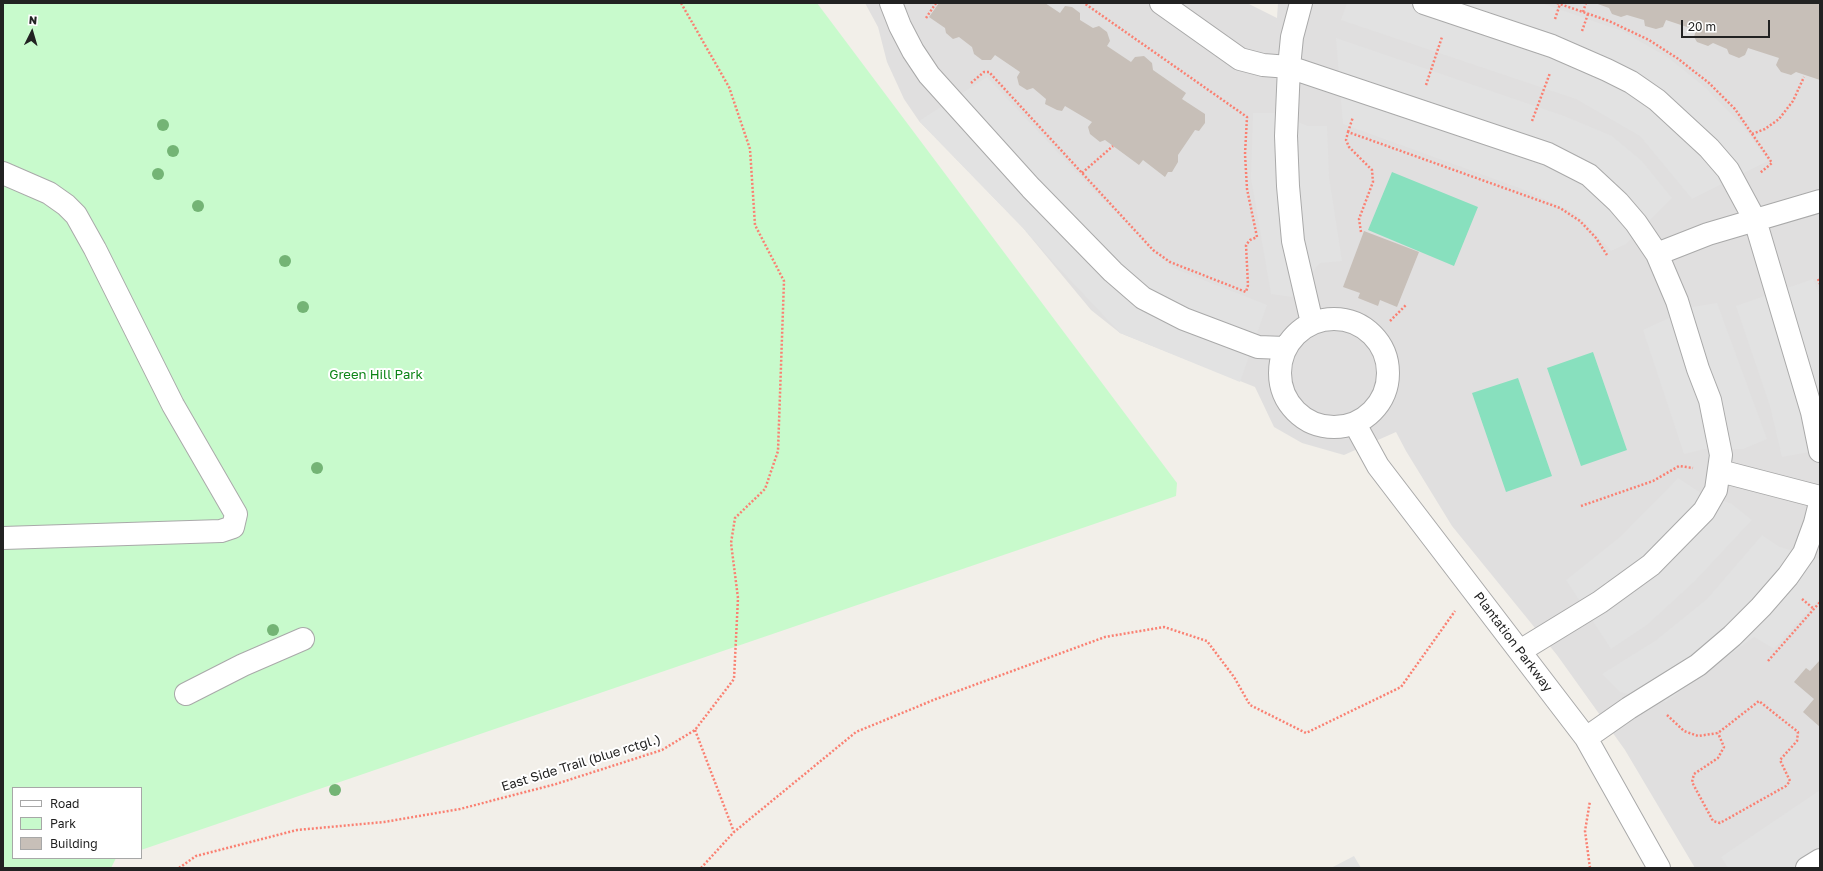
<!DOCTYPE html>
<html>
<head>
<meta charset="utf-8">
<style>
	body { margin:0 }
	#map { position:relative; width:1823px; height:871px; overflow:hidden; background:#f2efe9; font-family:"Golos Text",sans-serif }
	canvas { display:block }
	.frame { position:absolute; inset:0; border:4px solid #222; pointer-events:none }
	.legend { position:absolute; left:12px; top:787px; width:130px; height:72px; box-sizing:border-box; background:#fff; border:1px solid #a7a7a7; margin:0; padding:5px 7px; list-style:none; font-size:12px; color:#222 }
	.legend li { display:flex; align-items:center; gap:8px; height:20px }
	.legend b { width:20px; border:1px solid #a7a7a7 }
	.north { position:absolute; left:12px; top:12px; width:40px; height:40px; -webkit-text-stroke:3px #fff; paint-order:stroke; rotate:5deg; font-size:11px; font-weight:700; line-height:16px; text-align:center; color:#222 }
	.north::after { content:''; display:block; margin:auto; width:14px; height:18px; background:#222; clip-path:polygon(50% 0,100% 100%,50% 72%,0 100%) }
	.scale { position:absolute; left:1681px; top:20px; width:89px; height:18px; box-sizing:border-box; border:2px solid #222; border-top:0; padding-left:5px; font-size:12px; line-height:14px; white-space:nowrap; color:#222; -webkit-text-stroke:3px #fff; paint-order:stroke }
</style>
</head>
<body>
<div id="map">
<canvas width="1823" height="871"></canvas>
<div class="frame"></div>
<ul class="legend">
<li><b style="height:5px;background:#fff"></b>Road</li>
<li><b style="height:11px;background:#c8facc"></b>Park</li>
<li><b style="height:11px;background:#c7bfb8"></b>Building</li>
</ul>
<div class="north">N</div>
<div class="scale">20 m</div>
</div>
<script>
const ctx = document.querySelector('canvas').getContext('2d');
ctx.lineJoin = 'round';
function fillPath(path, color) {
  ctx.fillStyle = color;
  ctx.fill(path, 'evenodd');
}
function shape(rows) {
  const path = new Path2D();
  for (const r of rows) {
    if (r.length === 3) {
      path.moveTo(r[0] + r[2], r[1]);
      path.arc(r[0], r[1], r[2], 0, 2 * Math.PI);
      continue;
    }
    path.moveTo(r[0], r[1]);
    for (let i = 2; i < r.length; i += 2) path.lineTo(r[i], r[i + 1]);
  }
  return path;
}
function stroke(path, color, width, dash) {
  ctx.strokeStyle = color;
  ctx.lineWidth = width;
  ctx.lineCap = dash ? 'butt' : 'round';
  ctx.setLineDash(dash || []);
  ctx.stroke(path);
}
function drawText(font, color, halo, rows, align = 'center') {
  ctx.font = font + ' "Golos Text",sans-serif';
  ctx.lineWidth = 4;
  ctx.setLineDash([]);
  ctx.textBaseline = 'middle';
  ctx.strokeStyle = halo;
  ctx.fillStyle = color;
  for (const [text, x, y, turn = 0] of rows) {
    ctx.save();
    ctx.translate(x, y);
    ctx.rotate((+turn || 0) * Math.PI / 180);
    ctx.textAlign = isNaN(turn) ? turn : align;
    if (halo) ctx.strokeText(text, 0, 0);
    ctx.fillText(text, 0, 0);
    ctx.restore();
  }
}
fillPath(shape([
	[865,3,1247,3,1277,18,1278,3,1820,3,1820,868,1695,868,1625,750,1557,655,1452,526,1406,451,1396,432,1344,455,1302,443,1274,427,1255,387,1120,333,1091,310,1023,228,919,121,904,99,887,62,878,27]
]), '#e0dfdf');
fillPath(shape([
	[3,3,817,3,1177,483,1176,496,141,850,141,788,13,788,13,858,116,858,111,868,3,868]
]), '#c8facc');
fillPath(shape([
	[1392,172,1478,207,1454,266,1368,230],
	[1593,352,1627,450,1581,466,1547,368],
	[1518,378,1552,476,1506,492,1472,393]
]), '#88e0be');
fillPath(shape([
	[1347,3,1541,3,1622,31,1669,58,1706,88,1742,125,1768,161,1692,199,1640,136,1576,99,1341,20],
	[1336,38,1564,116,1612,136,1642,161,1672,198,1626,244,1611,251,1575,213,1522,189,1343,124],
	[987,77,1103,200,1173,268,1267,305,1240,382,1120,333,1052,261,1023,228,919,121],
	[1253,113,1274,113,1308,126,1327,126,1329,177,1342,261,1320,263,1292,297,1271,294,1251,178],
	[1813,279,1820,296,1820,450,1782,457,1770,406,1736,306],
	[1717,303,1767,439,1743,449,1704,449,1684,454,1643,330,1693,307],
	[1678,478,1701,493,1732,504,1752,520,1695,581,1647,625,1611,649,1566,580,1621,536],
	[1762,535,1780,547,1820,559,1820,598,1774,649,1754,637,1666,702,1620,692,1602,674,1655,641,1707,599],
	[1820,790,1820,868,1728,868,1721,857],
	[1354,856,1361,868,1331,868]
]), '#e2e2e2');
fillPath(shape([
	[939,3,1045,3,1060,13,1065,6,1072,7,1080,13,1080,20,1093,28,1099,26,1107,32,1110,41,1107,46,1131,62,1135,57,1144,56,1152,63,1153,70,1186,93,1182,99,1205,114,1205,123,1199,131,1195,130,1178,155,1178,162,1172,172,1168,172,1165,177,1143,160,1139,165,1105,140,1100,142,1090,134,1088,127,1092,122,1065,106,1062,111,1057,110,1045,104,1046,99,1033,88,1027,90,1019,85,1017,77,1020,72,995,55,991,60,982,60,974,54,972,47,959,37,953,39,946,33,945,28,929,17],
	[1595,3,1820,3,1820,80,1796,72,1791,75,1781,72,1776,65,1779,58,1748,48,1745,55,1739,58,1729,54,1727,49,1713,43,1708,46,1697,42,1694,37,1696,30,1666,20,1663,27,1656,29,1645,26,1644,20,1627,15,1621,17,1612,14,1609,8],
	[1364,231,1419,252,1397,307,1380,300,1378,306,1358,298,1360,293,1343,287],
	[1820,660,1820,727,1803,712,1814,699,1794,682,1806,668,1810,671]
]), '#c7bfb8');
const minor = shape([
	[891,3,900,26,913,51,929,75,1031,188,1113,272,1143,298,1184,319,1258,347,1285,348],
	[1161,3,1240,59,1263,65,1289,67,1548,154,1589,175,1618,202,1636,223,1657,254,1677,301,1698,369,1710,400,1721,455,1716,490,1704,511,1651,565,1600,602,1520,651],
	[1301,3,1292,37,1289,67,1286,136,1288,186,1293,241,1312,323],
	[1424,3,1552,46,1607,70,1631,82,1657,100,1709,148,1728,170,1755,220,1812,412,1820,451],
	[3,173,49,193,66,205,76,215,95,249,173,405,236,514,233,527,221,531,3,538],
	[1657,254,1708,234,1820,201],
	[1334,373,54],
	[1355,424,1378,466,1586,738,1659,868],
	[1720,471,1820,497],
	[186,694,243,665,303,639],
	[1586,738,1629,708,1698,665,1732,636,1761,607,1788,576,1804,553,1815,523,1820,503],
	[1807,868,1820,860]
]);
stroke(minor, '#a9a9a9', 24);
stroke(shape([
	[1557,3,1609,21,1649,40,1677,58,1709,83,1735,109,1772,163,1760,173],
	[1583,12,1586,3],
	[926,18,936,3],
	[1555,19,1560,4],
	[1582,31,1588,14],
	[971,83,984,72,989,72,1153,250,1170,262,1246,292,1248,285,1246,245,1250,240,1257,237,1247,189,1245,154,1247,117,1084,3],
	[1426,85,1442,37],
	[1532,121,1550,73],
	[1348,132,1353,117],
	[1752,134,1765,129,1779,119,1793,101,1804,77],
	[1082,173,1113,146],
	[1361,232,1359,219,1373,182,1372,170,1349,147,1346,140,1348,132,1560,208,1580,221,1596,238,1607,255],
	[1818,279,1820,284],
	[1390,321,1406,305],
	[1581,506,1653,481,1679,466,1693,468],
	[1802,599,1814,609],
	[1768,661,1820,602],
	[1667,715,1684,731,1698,736,1718,733,1759,701,1798,732,1797,741,1780,760,1790,781,1786,786,1720,823,1713,821,1692,782,1694,774,1718,758,1724,747,1718,733],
	[695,730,734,832],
	[179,868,196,856,297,830,384,822,460,809,556,784,662,750,695,730,734,679,738,598,731,543,735,518,765,489,778,451,784,281,755,225,750,149,729,87,681,3],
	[701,868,734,832,856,732,936,699,1105,637,1164,627,1207,641,1234,677,1250,705,1306,733,1401,687,1455,611],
	[1590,868,1585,831,1590,801]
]), '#fa8072', 2.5, [2, 2]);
stroke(minor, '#fff', 22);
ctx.fillStyle = '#74b475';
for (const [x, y] of [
	[163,125],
	[173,151],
	[158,174],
	[198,206],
	[285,261],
	[303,307],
	[317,468],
	[273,630],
	[335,790]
]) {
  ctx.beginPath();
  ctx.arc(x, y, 6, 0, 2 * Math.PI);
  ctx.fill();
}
drawText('13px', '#0c8416', '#fff', [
	["Green Hill Park",376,375]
]);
drawText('13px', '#222', '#fff', [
	["Plantation Parkway",1513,642,53],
	["East Side Trail (blue rctgl.)",581,763,-17]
]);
</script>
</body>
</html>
